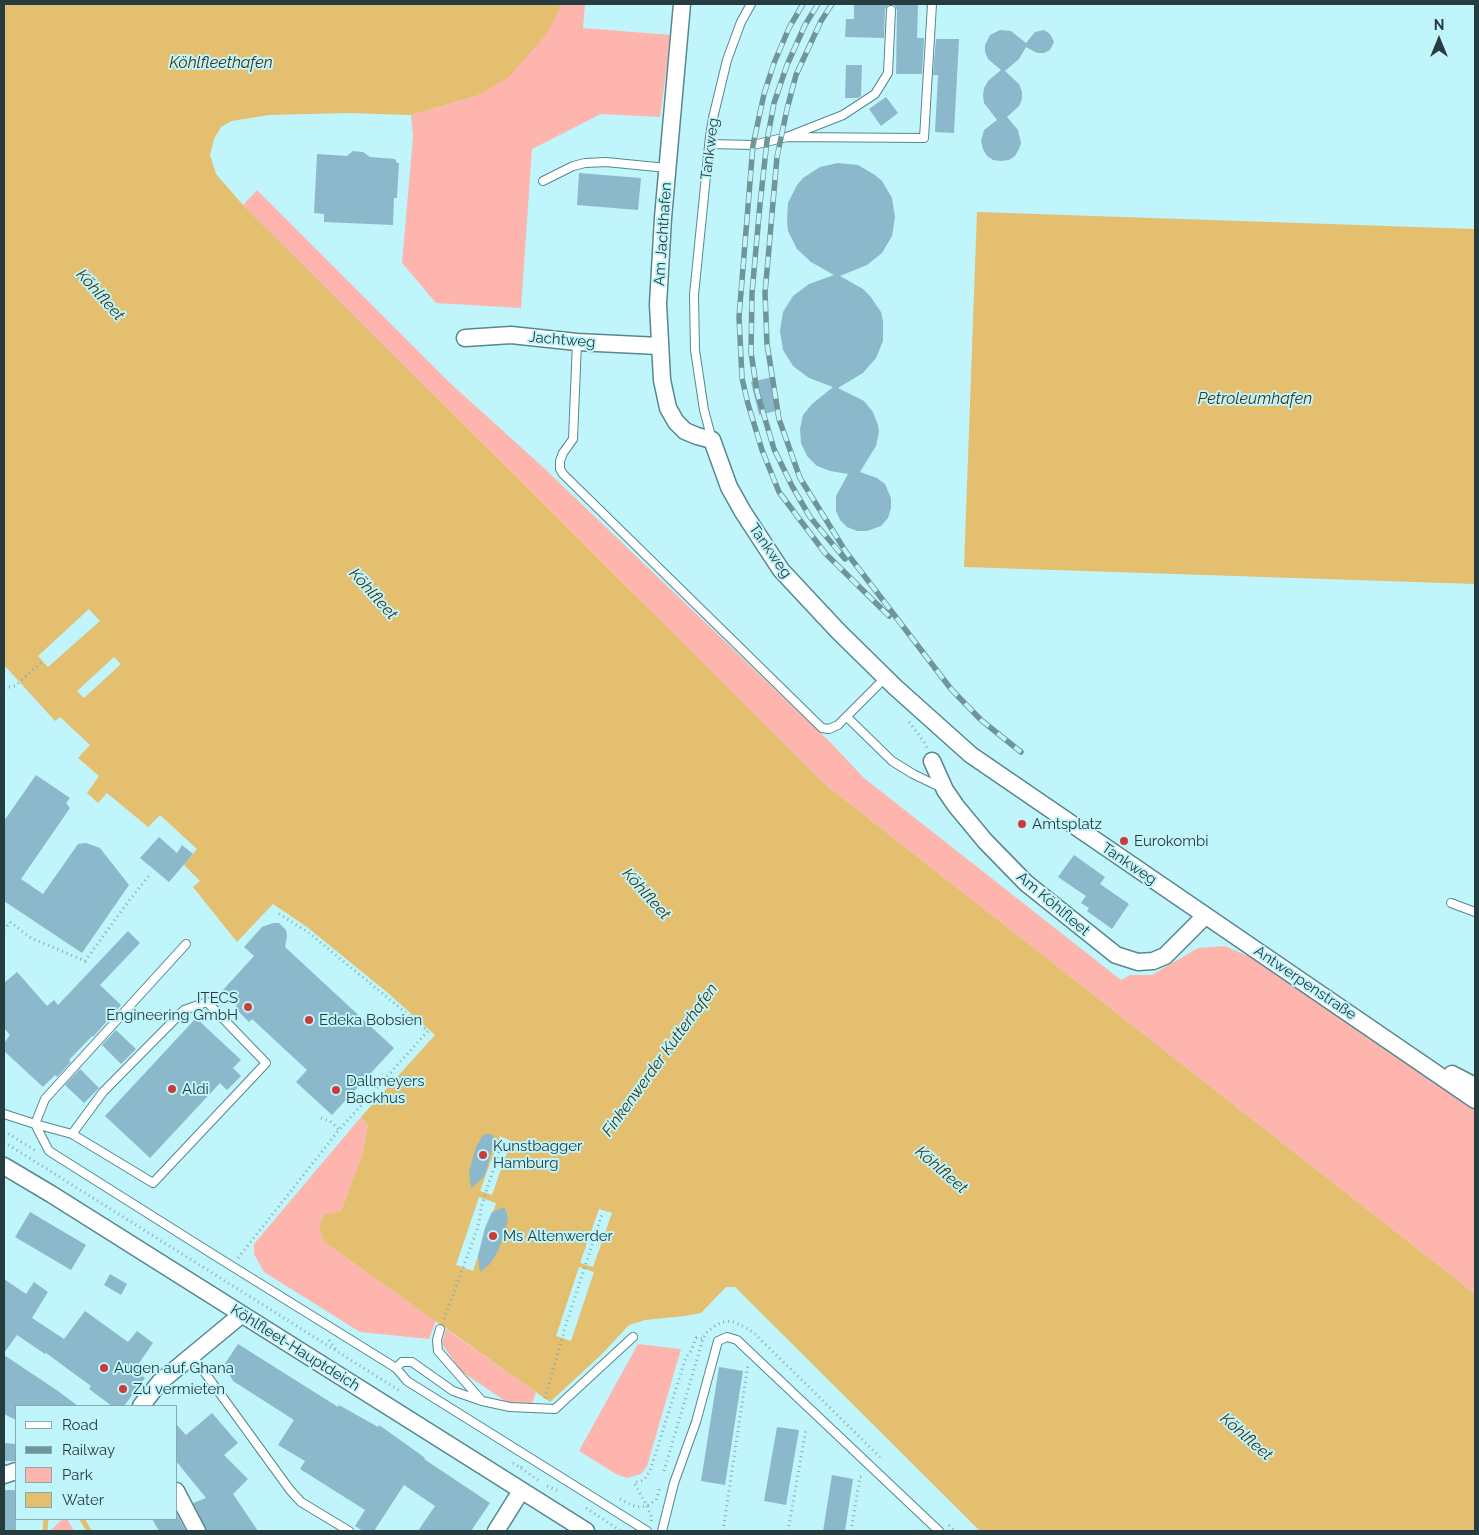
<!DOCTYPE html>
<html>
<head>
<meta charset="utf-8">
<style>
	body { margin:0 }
	#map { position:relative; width:1479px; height:1535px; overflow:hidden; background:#c0f5fb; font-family:Raleway,sans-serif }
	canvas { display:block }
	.frame { position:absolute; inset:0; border:5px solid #273c3f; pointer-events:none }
	.legend { position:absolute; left:15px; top:1405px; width:162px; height:115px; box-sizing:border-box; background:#c0f5fb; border:1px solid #83abb0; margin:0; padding:6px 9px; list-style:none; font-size:15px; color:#273c3f }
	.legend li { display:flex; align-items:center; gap:10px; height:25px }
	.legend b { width:25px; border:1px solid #83abb0 }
	.north { position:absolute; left:1414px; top:15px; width:50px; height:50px; -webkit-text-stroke:4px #c0f5fb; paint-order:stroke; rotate:0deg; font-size:14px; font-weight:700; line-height:20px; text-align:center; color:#273c3f }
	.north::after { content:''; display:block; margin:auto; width:18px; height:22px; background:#273c3f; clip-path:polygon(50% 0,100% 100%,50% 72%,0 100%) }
</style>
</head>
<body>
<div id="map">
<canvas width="1479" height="1535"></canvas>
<div class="frame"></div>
<ul class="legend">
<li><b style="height:6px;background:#fff"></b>Road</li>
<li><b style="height:6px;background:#709599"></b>Railway</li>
<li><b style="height:14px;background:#fdb5ae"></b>Park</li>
<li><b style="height:14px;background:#e3bf6f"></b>Water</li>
</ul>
<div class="north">N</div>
</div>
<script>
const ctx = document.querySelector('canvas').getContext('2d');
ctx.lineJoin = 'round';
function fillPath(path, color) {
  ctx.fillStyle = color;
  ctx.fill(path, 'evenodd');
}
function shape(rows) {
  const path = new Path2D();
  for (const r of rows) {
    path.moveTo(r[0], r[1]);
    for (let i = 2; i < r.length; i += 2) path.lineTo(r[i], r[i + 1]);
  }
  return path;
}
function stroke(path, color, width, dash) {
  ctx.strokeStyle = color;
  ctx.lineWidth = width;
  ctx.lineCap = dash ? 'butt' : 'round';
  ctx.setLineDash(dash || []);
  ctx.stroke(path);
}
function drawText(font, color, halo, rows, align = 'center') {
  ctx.font = font + ' Raleway,sans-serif';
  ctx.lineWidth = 4;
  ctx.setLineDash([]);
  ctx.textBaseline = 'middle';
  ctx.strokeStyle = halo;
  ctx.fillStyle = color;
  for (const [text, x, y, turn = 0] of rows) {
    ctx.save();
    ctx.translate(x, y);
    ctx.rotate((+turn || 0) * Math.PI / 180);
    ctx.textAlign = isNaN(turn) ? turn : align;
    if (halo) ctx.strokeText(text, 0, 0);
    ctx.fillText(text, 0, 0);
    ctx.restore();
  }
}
fillPath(shape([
	[560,4,585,4,583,28,671,35,660,117,601,114,532,149,521,308,436,303,402,263,413,136,411,115,476,96,559,10],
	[257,190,450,383,544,468,831,743,864,778,1121,980,1130,975,1152,975,1198,948,1225,946,1264,963,1475,1109,1475,1294,827,786,243,205],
	[361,1117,368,1125,362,1156,341,1211,319,1227,324,1242,436,1321,429,1339,360,1332,264,1272,254,1254,254,1244],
	[446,1329,536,1392,532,1404,508,1403,461,1371,442,1344],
	[638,1344,681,1349,647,1466,641,1474,627,1478,616,1474,579,1451],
	[63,1519,67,1519,74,1531,51,1531,52,1529]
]), '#fdb5ae');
fillPath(shape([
	[4,4,560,4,559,10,547,33,509,77,476,96,411,115,347,113,269,115,232,121,221,127,214,139,210,155,216,174,243,205,827,786,1475,1294,1475,1531,980,1531,735,1287,726,1287,701,1313,685,1316,645,1320,629,1325,602,1354,550,1402,324,1242,319,1227,324,1215,341,1211,362,1156,368,1125,361,1117,435,1035,388,993,307,927,273,904,237,942,193,887,200,881,184,865,197,849,160,815,148,827,107,793,98,803,87,793,99,776,78,758,90,745,60,717,55,721,4,665],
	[977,212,1475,229,1475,584,964,567]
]), '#e3bf6f');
fillPath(shape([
	[89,609,100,621,48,667,38,656],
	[114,657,121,664,84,698,77,691],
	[500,1136,511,1141,492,1195,480,1191],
	[479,1197,496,1203,473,1271,456,1265],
	[599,1209,612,1213,593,1267,580,1263],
	[579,1267,594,1272,571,1341,556,1336]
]), '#c0f5fb');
stroke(shape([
	[82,1519,89,1531],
	[45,1531,46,1519]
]), '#e3bf6f', 5);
fillPath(shape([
	[854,4,918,4,917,38,924,38,922,74,896,74,897,10,894,5,888,5,885,9,884,38,845,37,846,19,854,19],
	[1000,30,1011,31,1026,43,1035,32,1044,30,1050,34,1054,42,1050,50,1044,53,1037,53,1026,47,1019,59,1005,71,1019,84,1022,92,1022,99,1019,106,1007,117,1018,130,1021,143,1019,149,1015,156,1009,160,1001,161,993,160,987,156,983,149,981,141,984,130,997,120,984,103,983,95,984,88,988,81,1001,70,988,59,985,52,985,45,990,35],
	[936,39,959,39,954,133,935,132,938,75,933,75],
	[846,65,862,65,861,96,858,98,845,98],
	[886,97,898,113,881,126,869,109],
	[353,151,363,152,370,157,395,159,397,163,399,163,397,198,394,198,393,225,324,222,324,214,314,213,317,154,347,156],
	[838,163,858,165,875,175,882,181,892,198,895,217,892,236,882,253,867,265,840,276,863,289,870,296,881,312,883,321,883,341,876,358,863,373,838,388,864,401,873,412,878,425,879,432,876,446,860,472,877,478,885,484,891,498,891,508,888,518,881,526,867,531,857,531,847,527,840,520,836,511,836,496,848,474,830,471,817,466,807,456,801,443,800,429,803,415,812,404,833,387,809,378,793,366,783,350,780,331,783,312,793,296,809,284,834,275,811,262,797,249,788,231,787,222,788,203,797,185,803,178,820,167],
	[579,173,641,178,638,210,577,205],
	[772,377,780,410,759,415,751,382],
	[36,775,70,798,66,803,70,808,21,879,43,894,78,844,86,843,100,848,129,885,82,953,4,901,4,821],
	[159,837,177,853,182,845,193,854,169,882,140,858],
	[1074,855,1105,877,1100,884,1129,904,1112,929,1087,911,1089,908,1081,903,1086,896,1058,877],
	[273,923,279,923,286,930,287,936,285,947,394,1048,332,1115,296,1082,307,1070,252,1019,249,1022,235,1008,237,1005,222,991,254,956,244,947,262,927],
	[128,931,140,943,100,985,121,1005,93,1037,92,1036,69,1060,71,1062,57,1077,55,1075,43,1087,4,1051,4,1043,10,1035,4,1028,4,983,17,972,47,1006,54,1000,58,1005],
	[196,1018,241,1060,233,1068,241,1076,227,1090,220,1083,150,1158,105,1116],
	[116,1030,136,1049,121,1064,102,1045],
	[80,1069,99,1088,84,1103,65,1085],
	[488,1134,493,1135,494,1140,488,1165,484,1177,471,1188,469,1172,476,1147,483,1135],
	[504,1207,507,1214,508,1220,499,1249,490,1264,480,1272,478,1256,485,1228,492,1212],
	[30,1212,86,1245,71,1270,15,1237],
	[110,1274,127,1284,121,1295,104,1285],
	[4,1279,26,1294,34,1282,48,1292,32,1318,64,1339,85,1311,128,1342,137,1331,153,1343,137,1366,145,1372,142,1376,145,1378,124,1406,112,1406,89,1389,91,1386,46,1353,45,1354,17,1335,4,1353],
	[238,1344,338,1407,339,1405,378,1427,379,1425,417,1452,425,1458,424,1459,490,1503,471,1531,418,1531,435,1506,404,1485,374,1531,363,1531,355,1526,365,1510,300,1469,305,1461,278,1445,294,1420,233,1381,224,1365],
	[4,1355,58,1391,78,1406,16,1406,16,1420,4,1414],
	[719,1367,743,1371,725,1485,701,1481],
	[212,1413,238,1443,224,1455,248,1479,233,1494,258,1531,207,1531,193,1503,206,1498,176,1461,176,1424,186,1435],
	[777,1427,799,1430,786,1505,764,1501],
	[4,1443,16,1444,16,1461,4,1461],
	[832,1475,853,1479,845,1531,823,1531],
	[4,1490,16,1490,16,1531,4,1531],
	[176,1513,186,1531,159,1531,152,1519,176,1519]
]), '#8cb8cb');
const service = shape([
	[891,10,888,73,875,94,843,115,787,137,924,138,932,4],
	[709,144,753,145,787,137],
	[543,181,573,166,585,163,606,162,667,168],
	[577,342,573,439,563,453,560,461,560,469,563,474,822,728,829,729,838,725,885,678],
	[712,440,704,410,695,350,694,295,710,136,713,118,727,60,741,22,751,4],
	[847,717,892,761,913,774,942,788],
	[1451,903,1475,912],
	[186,944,45,1099,35,1124,49,1151,214,1255,396,1368,407,1381,647,1531],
	[4,1114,35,1124,72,1134,153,1183,266,1063,207,1002,184,1010,103,1092,72,1134],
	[192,1355,290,1490,301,1502,349,1531],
	[396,1368,402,1362,412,1362,453,1391,482,1401,438,1351,437,1340,440,1329],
	[482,1401,510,1407,555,1409,633,1337],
	[662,1531,674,1483,696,1422,718,1341,727,1337,737,1340,939,1531]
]);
const minor = shape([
	[682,4,663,218,658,304,662,380,668,408,676,422,685,431,697,436,712,440,729,487,743,512,781,570,838,631,895,687,971,755,1475,1100],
	[465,338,511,335,577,342,659,346],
	[932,761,945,790,956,806,985,841,1026,883,1116,955,1138,962,1153,961,1165,956,1205,916],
	[1452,1074,1475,1086],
	[4,1166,51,1194,586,1531],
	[141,1406,160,1382,241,1315],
	[4,1475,16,1471],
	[176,1491,197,1531],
	[496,1531,521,1491]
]);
stroke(service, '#56888e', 10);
stroke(minor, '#56888e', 19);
stroke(shape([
	[4,688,15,686,43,661],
	[909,722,924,742,927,748],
	[4,930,10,922,31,938,85,961,128,902,151,873],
	[321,1118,330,1121,339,1130],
	[4,1131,36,1151],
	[4,1142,400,1391],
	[238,1258,339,1130,428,1031,309,933,278,913],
	[444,1319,478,1227,482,1204,502,1143],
	[329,1340,337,1351],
	[545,1398,565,1328,602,1214],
	[513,1463,521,1468,523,1465],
	[521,1468,539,1481],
	[664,1471,703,1339,706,1333,716,1325,722,1322,731,1321,741,1325,754,1333,880,1457],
	[547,1486,559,1491],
	[620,1499,636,1507,647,1506,656,1500,660,1487],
	[586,1508,621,1531],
	[651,1521,652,1518,647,1506,634,1483,644,1480,650,1471,686,1357,691,1351,696,1338,703,1339],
	[949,1525,955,1531],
	[723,1531,748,1364],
	[788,1531,806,1429],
	[851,1531,860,1477,864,1475],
	[914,1531,915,1528]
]), '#84acb1', 3, [1, 4]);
stroke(service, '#fff', 8);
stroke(minor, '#fff', 16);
const rail = shape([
	[803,4,789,28,774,63,764,94,753,145,739,317,742,378,748,404,762,450,779,492,825,553,889,616],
	[818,4,805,25,787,65,774,103,767,141,760,204,752,293,751,352,757,392,774,449,792,486,810,517,845,559],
	[832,4,821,21,796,75,787,109,777,157,765,293,767,344,779,419,800,478,846,552,951,689,981,720,1021,752]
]);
stroke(rail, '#709599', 5.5);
stroke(rail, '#c0f5fb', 4, [11]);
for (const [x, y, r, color] of [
	[1022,824,5,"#ca3b3a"],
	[1124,841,5,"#ca3b3a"],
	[248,1007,5,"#ca3b3a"],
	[309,1020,5,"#ca3b3a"],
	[172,1089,5,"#ca3b3a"],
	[336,1090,5,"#ca3b3a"],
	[483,1155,5,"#ca3b3a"],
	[493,1236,5,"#ca3b3a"],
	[104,1368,5,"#ca3b3a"],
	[123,1389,5,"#ca3b3a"]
]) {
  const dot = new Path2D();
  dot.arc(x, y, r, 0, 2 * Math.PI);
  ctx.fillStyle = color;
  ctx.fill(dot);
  stroke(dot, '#c0f5fb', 2);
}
drawText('15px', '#273c3f', '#c0f5fb', [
	["Tankweg",710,149,-83],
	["Am Jachthafen",663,234,-86],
	["Jachtweg",562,340,5],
	["Tankweg",770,551,55],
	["Tankweg",1129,864,34],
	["Am Köhlfleet",1053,904,40],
	["Antwerpenstraße",1305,983,34],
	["Köhlfleet-Hauptdeich",295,1348,32]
]);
drawText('15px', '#273c3f', '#c0f5fb', [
	["Amtsplatz",1032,824],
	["Eurokombi",1134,841],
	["ITECS",238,998,"right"],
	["Engineering GmbH",238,1015,"right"],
	["Edeka Bobsien",319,1020],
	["Dallmeyers",346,1081],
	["Backhus",346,1098],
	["Aldi",182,1089],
	["Kunstbagger",493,1146],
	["Hamburg",493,1163],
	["Ms Altenwerder",503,1236],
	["Augen auf Ghana",114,1368],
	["Zu vermieten",133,1389]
], 'left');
drawText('italic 16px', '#423310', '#c0f5fb', [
	["Köhlfleethafen",221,63],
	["Köhlfleet",100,295,48],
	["Petroleumhafen",1255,399],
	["Köhlfleet",373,594,48],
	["Köhlfleet",646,894,48],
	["Finkenwerder Kutterhafen",660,1060,-54],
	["Köhlfleet",941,1170,41],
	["Köhlfleet",1246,1437,41]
]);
</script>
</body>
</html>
